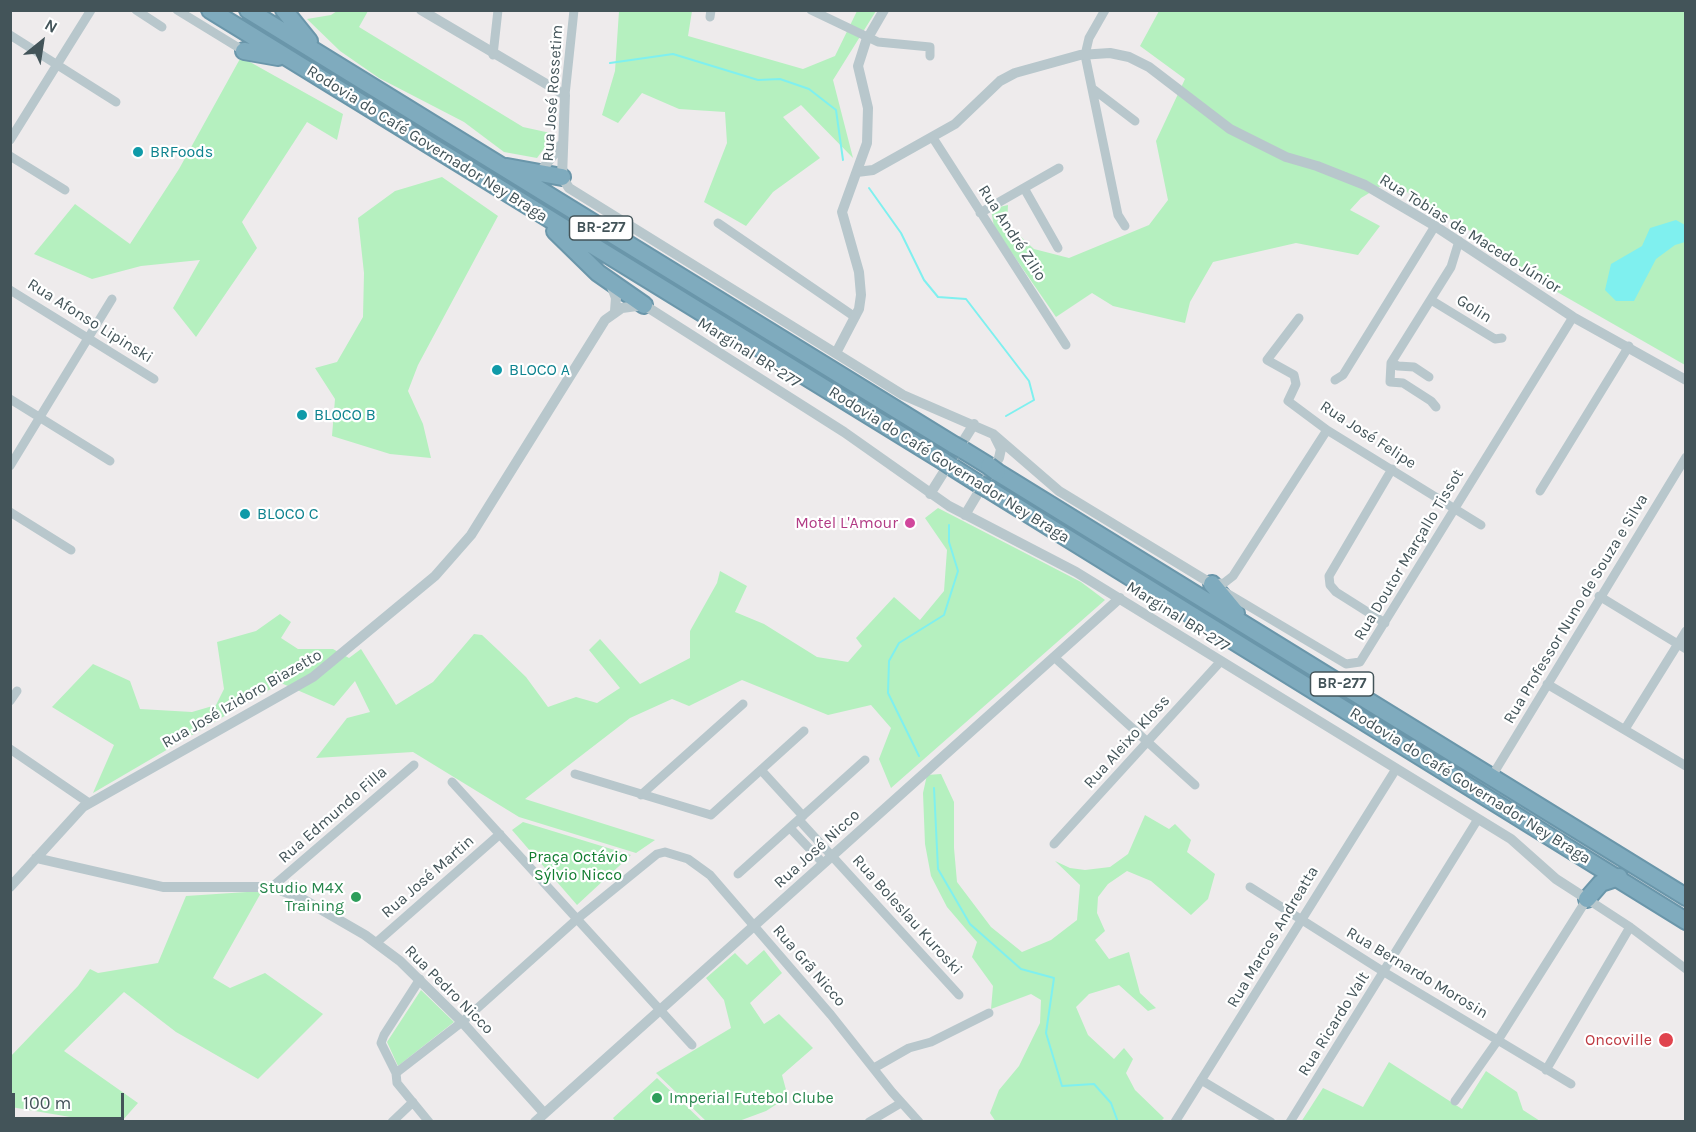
<!DOCTYPE html>
<html>
<head>
<meta charset="utf-8">
<style>
	body { margin:0 }
	#map { position:relative; width:1696px; height:1132px; overflow:hidden; background:#eeebec; font-family:Karla,sans-serif }
	canvas { display:block }
	.frame { position:absolute; inset:0; border:12px solid #435459; pointer-events:none }
	.north { position:absolute; left:12px; top:12px; width:60px; height:60px; -webkit-text-stroke:4px #fff; paint-order:stroke; rotate:30deg; font-size:16px; font-weight:700; line-height:24px; text-align:center; color:#435459 }
	.north::after { content:''; display:block; margin:auto; width:21px; height:27px; background:#435459; clip-path:polygon(50% 0,100% 100%,50% 72%,0 100%) }
	.scale { position:absolute; left:12px; top:1093px; width:112px; height:27px; box-sizing:border-box; border:3px solid #435459; border-top:0; padding-left:8px; font-size:18px; line-height:21px; white-space:nowrap; color:#435459; -webkit-text-stroke:4px #fff; paint-order:stroke }
</style>
</head>
<body>
<div id="map">
<canvas width="1696" height="1132"></canvas>
<div class="frame"></div>
<div class="north">N</div>
<div class="scale">100 m</div>
</div>
<script>
const ctx = document.querySelector('canvas').getContext('2d');
ctx.lineJoin = 'round';
function fillPath(path, color) {
  ctx.fillStyle = color;
  ctx.fill(path, 'evenodd');
}
function shape(rows) {
  const path = new Path2D();
  for (const r of rows) {
    path.moveTo(r[0], r[1]);
    for (let i = 2; i < r.length; i += 2) path.lineTo(r[i], r[i + 1]);
  }
  return path;
}
function stroke(path, color, width, dash) {
  ctx.strokeStyle = color;
  ctx.lineWidth = width;
  ctx.lineCap = dash ? 'butt' : 'round';
  ctx.setLineDash(dash || []);
  ctx.stroke(path);
}
function drawText(font, color, halo, rows, align = 'center') {
  ctx.font = font + ' Karla,sans-serif';
  ctx.lineWidth = 4.5;
  ctx.setLineDash([]);
  ctx.textBaseline = 'middle';
  ctx.strokeStyle = halo;
  ctx.fillStyle = color;
  for (const [text, x, y, turn = 0] of rows) {
    ctx.save();
    ctx.translate(x, y);
    ctx.rotate((+turn || 0) * Math.PI / 180);
    ctx.textAlign = isNaN(turn) ? turn : align;
    if (halo) ctx.strokeText(text, 0, 0);
    ctx.fillText(text, 0, 0);
    ctx.restore();
  }
}
fillPath(shape([
	[337,11,368,11,359,27,523,127,555,134,537,158,504,152,464,122,379,78,340,51,307,19,331,15],
	[619,11,692,11,688,36,803,69,835,56,857,11,876,11,833,80,853,158,801,105,783,117,820,158,773,192,746,226,704,202,727,143,725,112,679,109,642,93,618,123,602,115,615,71],
	[1159,11,1685,11,1685,365,1545,285,1480,237,1389,181,1361,198,1350,210,1380,226,1358,255,1296,243,1213,262,1190,302,1185,323,1113,306,1092,293,1056,317,994,227,991,209,1008,205,1007,224,1034,249,1069,258,1149,225,1168,200,1156,141,1185,79,1140,46],
	[241,57,343,114,337,140,307,122,242,222,257,248,196,337,173,308,200,260,141,266,92,279,34,254,75,204,130,244,179,169],
	[442,177,498,216,418,365,408,391,423,424,431,458,390,454,332,436,335,399,315,368,337,362,363,317,364,273,358,218,395,191],
	[938,508,1081,582,1105,600,891,788,879,759,891,728,871,705,828,715,742,680,689,706,672,699,630,718,525,799,655,840,636,853,519,817,413,752,316,758,347,718,370,712,355,681,334,706,281,683,93,793,114,745,52,707,93,664,130,681,140,709,192,712,216,705,224,689,217,642,256,631,280,614,291,622,281,638,298,649,333,649,349,658,361,649,396,705,433,682,474,634,482,635,498,650,526,677,548,707,576,697,597,703,620,688,589,650,600,639,640,684,690,658,690,631,717,583,720,571,747,586,735,612,764,624,817,657,848,662,862,646,856,638,894,597,920,620,944,591,947,550,925,518],
	[941,774,954,802,954,848,957,882,991,927,1022,952,1051,940,1077,920,1080,885,1055,861,1070,868,1085,870,1110,867,1128,854,1145,815,1169,829,1175,824,1191,840,1187,852,1215,874,1208,899,1191,915,1151,881,1127,871,1108,884,1098,897,1097,913,1105,931,1095,940,1109,959,1129,952,1140,993,1156,1008,1148,1011,1119,985,1089,994,1076,1007,1088,1035,1114,1059,1124,1048,1133,1059,1126,1073,1135,1090,1164,1118,1161,1121,996,1122,990,1113,999,1090,1019,1066,1040,1023,1041,1000,1031,994,991,1009,993,986,972,957,977,942,947,907,931,876,925,844,923,793,927,775],
	[523,822,631,855,577,905,512,830],
	[262,891,213,978,230,988,265,973,323,1014,258,1079,176,1032,124,992,64,1051,138,1103,122,1121,94,1121,11,1107,10,1057,78,986,90,969,98,973,158,963,186,896],
	[764,950,782,973,750,1003,764,1024,779,1014,813,1048,782,1075,788,1097,766,1111,739,1121,706,1121,656,1073,731,1028,724,1000,706,978,735,953,747,965],
	[421,990,454,1022,398,1066,387,1042],
	[1389,1062,1462,1109,1486,1071,1517,1092,1523,1110,1540,1121,1301,1122,1323,1088,1363,1107],
	[657,1078,702,1121,616,1122,613,1118]
]), '#b5f0bf');
fillPath(shape([
	[1676,220,1685,225,1685,242,1675,245,1656,259,1634,301,1616,301,1605,290,1611,264,1642,246,1650,228]
]), '#7ff0ef');
stroke(shape([
	[610,63,673,54,758,80,780,79,809,89,836,110,843,160],
	[869,188,901,233,924,280,938,297,966,299,1029,381,1034,400,1006,416],
	[919,756,888,693,889,661,899,643,944,615,958,571,949,542,949,525],
	[934,788,938,869,970,924,1021,969,1054,978,1046,1033,1062,1086,1094,1084,1111,1103,1118,1122]
]), '#7ff0ef', 2);
const motorway = shape([
	[210,10,943,461],
	[248,10,954,445],
	[284,10,309,41],
	[244,51,278,57],
	[507,167,562,177],
	[555,231,598,273,644,305],
	[963,450,989,466],
	[952,467,979,484],
	[997,472,1686,897],
	[988,489,1686,921],
	[1212,584,1236,613],
	[1587,899,1601,883,1619,877]
]);
stroke(motorway, '#6a96aa', 20);
stroke(shape([
	[136,10,162,27],
	[177,10,244,51],
	[811,10,878,42,930,47,930,56],
	[1105,10,1089,38,1085,55,1118,215,1125,226],
	[710,17,711,10],
	[10,35,116,102],
	[493,55,498,10],
	[1093,89,1135,121],
	[565,95,574,10],
	[933,138,1066,345],
	[10,140,91,10],
	[10,156,65,190],
	[1024,188,1058,248],
	[980,213,1059,168],
	[718,223,855,317],
	[10,290,154,379],
	[1431,300,1495,339,1502,338],
	[1299,318,1267,360,1294,375,1296,384,1288,401,1327,430,1481,525],
	[1391,363,1398,366,1414,367,1429,377],
	[1335,380,1343,375,1435,226],
	[10,399,110,461],
	[1436,407,1431,401,1403,383,1390,382,1391,363,1451,267,1459,241],
	[10,466,112,299],
	[1540,491,1629,346],
	[10,512,71,550],
	[1212,584,1224,583,1233,576,1327,430],
	[1225,592,1346,664,1360,662,1573,317],
	[1599,596,1686,649],
	[1385,623,1336,592,1330,585,1329,576,1392,469],
	[1054,657,1195,785],
	[1547,684,1686,766],
	[10,701,17,691],
	[1625,729,1686,631],
	[10,749,89,803],
	[761,770,803,816],
	[575,774,711,815,804,731],
	[1492,776,1686,457],
	[452,782,692,1045],
	[641,795,743,704],
	[799,820,959,995],
	[790,828,823,863],
	[1054,844,1221,661],
	[738,874,865,760],
	[272,887,414,765],
	[1250,887,1384,972,1571,1084],
	[377,942,500,834],
	[420,979,384,1035,381,1043,396,1073,397,1083,429,1122],
	[874,1068,909,1048,931,1042,989,1013],
	[1546,1070,1630,927],
	[396,1073,462,1022,577,919,657,854,665,852,688,859,710,875,831,1015,892,1092,919,1122],
	[1201,1080,1271,1122],
	[1455,1101,1498,1040,1587,899,1630,927,1686,969],
	[392,1122,413,1102],
	[869,1122,901,1103],
	[1175,1122,1396,769],
	[1290,1122,1478,819]
]), '#b8c7cc', 9);
stroke(shape([
	[421,10,565,95,562,177,569,188,903,395,993,434,1059,491,1212,584],
	[541,171,561,145],
	[857,172,873,170,955,124,1000,81,1015,73,1080,55,1110,53,1129,57,1149,67,1230,129,1286,157,1317,166,1365,185,1435,226,1573,317,1686,380],
	[610,282,616,298,615,311],
	[836,353,859,309,861,295,859,272,842,212,867,143,868,108,858,66,866,41,884,10],
	[930,494,974,424],
	[965,515,999,458,1001,449,995,437],
	[36,858,163,887,272,887,301,898,365,935,400,961,462,1022,544,1113],
	[10,887,83,807,313,677,435,576,471,535,605,320,622,308,644,305,844,432,949,506,1076,572,1511,839,1556,879,1587,899],
	[535,1122,1120,598]
]), '#b8c7cc', 10);
stroke(motorway, '#7fabbe', 16);
const motorwayBridge = shape([
	[954,445,963,450],
	[943,461,952,467],
	[989,466,997,472],
	[979,484,988,489]
]);
stroke(motorwayBridge, '#6a96aa', 20, []);
stroke(motorwayBridge, '#7fabbe', 16);
for (const [x, y, r, color] of [
	[138,152,6,"#0f9aa8"],
	[497,370,6,"#0f9aa8"],
	[302,415,6,"#0f9aa8"],
	[245,514,6,"#0f9aa8"],
	[910,523,6,"#d1479c"],
	[356,897,6,"#2e9e5b"],
	[1666,1040,8,"#e0444e"],
	[657,1098,6,"#2e9e5b"]
]) {
  const dot = new Path2D();
  dot.arc(x, y, r, 0, 2 * Math.PI);
  ctx.fillStyle = color;
  ctx.fill(dot);
  stroke(dot, '#fff', 2);
}
for (const [x, y, w] of [
	[601,228,63],
	[1342,684,63]
]) {
  const box = new Path2D();
  box.roundRect(x - w / 2, y - 12, w, 24, 4.5);
  ctx.fillStyle = '#fff';
  ctx.fill(box);
  stroke(box, '#435459', 1.5);
}
drawText('bold 15px', '#435459', null, [
	["BR-277",601,228],
	["BR-277",1342,684]
]);
drawText('16px', '#435459', '#fff', [
	["Rua José Rossetim",553,93,-86],
	["Rodovia do Café Governador Ney Braga",427,144,32],
	["Rua André Zilio",1012,233,57],
	["Rua Tobias de Macedo Júnior",1470,234,32],
	["Golin",1474,309,32],
	["Rua Afonso Lipinski",90,321,32],
	["Marginal BR-277",749,353,32],
	["Rua José Felipe",1368,435,33],
	["Rodovia do Café Governador Ney Braga",949,465,32],
	["Rua Doutor Marçallo Tissot",1409,555,-59],
	["Rua Professor Nuno de Souza e Silva",1576,609,-59],
	["Marginal BR-277",1178,617,32],
	["Rua José Izidoro Biazetto",242,699,-30],
	["Rua Aleixo Kloss",1127,742,-48],
	["Rodovia do Café Governador Ney Braga",1470,786,32],
	["Rua Edmundo Filla",333,815,-41],
	["Rua José Nicco",817,849,-42],
	["Rua José Martin",428,877,-41],
	["Rua Boleslau Kuroski",907,915,48],
	["Rua Marcos Andreatta",1273,937,-59],
	["Rua Grã Nicco",809,966,49],
	["Rua Bernardo Morosin",1417,973,31],
	["Rua Pedro Nicco",449,990,45],
	["Rua Ricardo Valt",1334,1024,-58]
]);
drawText('16px', '#0d838f', '#fff', [
	["BRFoods",150,152],
	["BLOCO A",509,370],
	["BLOCO B",314,415],
	["BLOCO C",257,514]
], 'left');
drawText('16px', '#b23c85', '#fff', [
	["Motel L'Amour",898,523]
], 'right');
drawText('16px', '#117d30', '#fff', [
	["Praça Octávio",578,857],
	["Sýlvio Nicco",578,875]
]);
drawText('16px', '#27864d', '#fff', [
	["Studio M4X",344,888],
	["Training",344,906],
	["Imperial Futebol Clube",669,1098,"left"]
], 'right');
drawText('16px', '#be3a42', '#fff', [
	["Oncoville",1652,1040]
], 'right');
</script>
</body>
</html>
